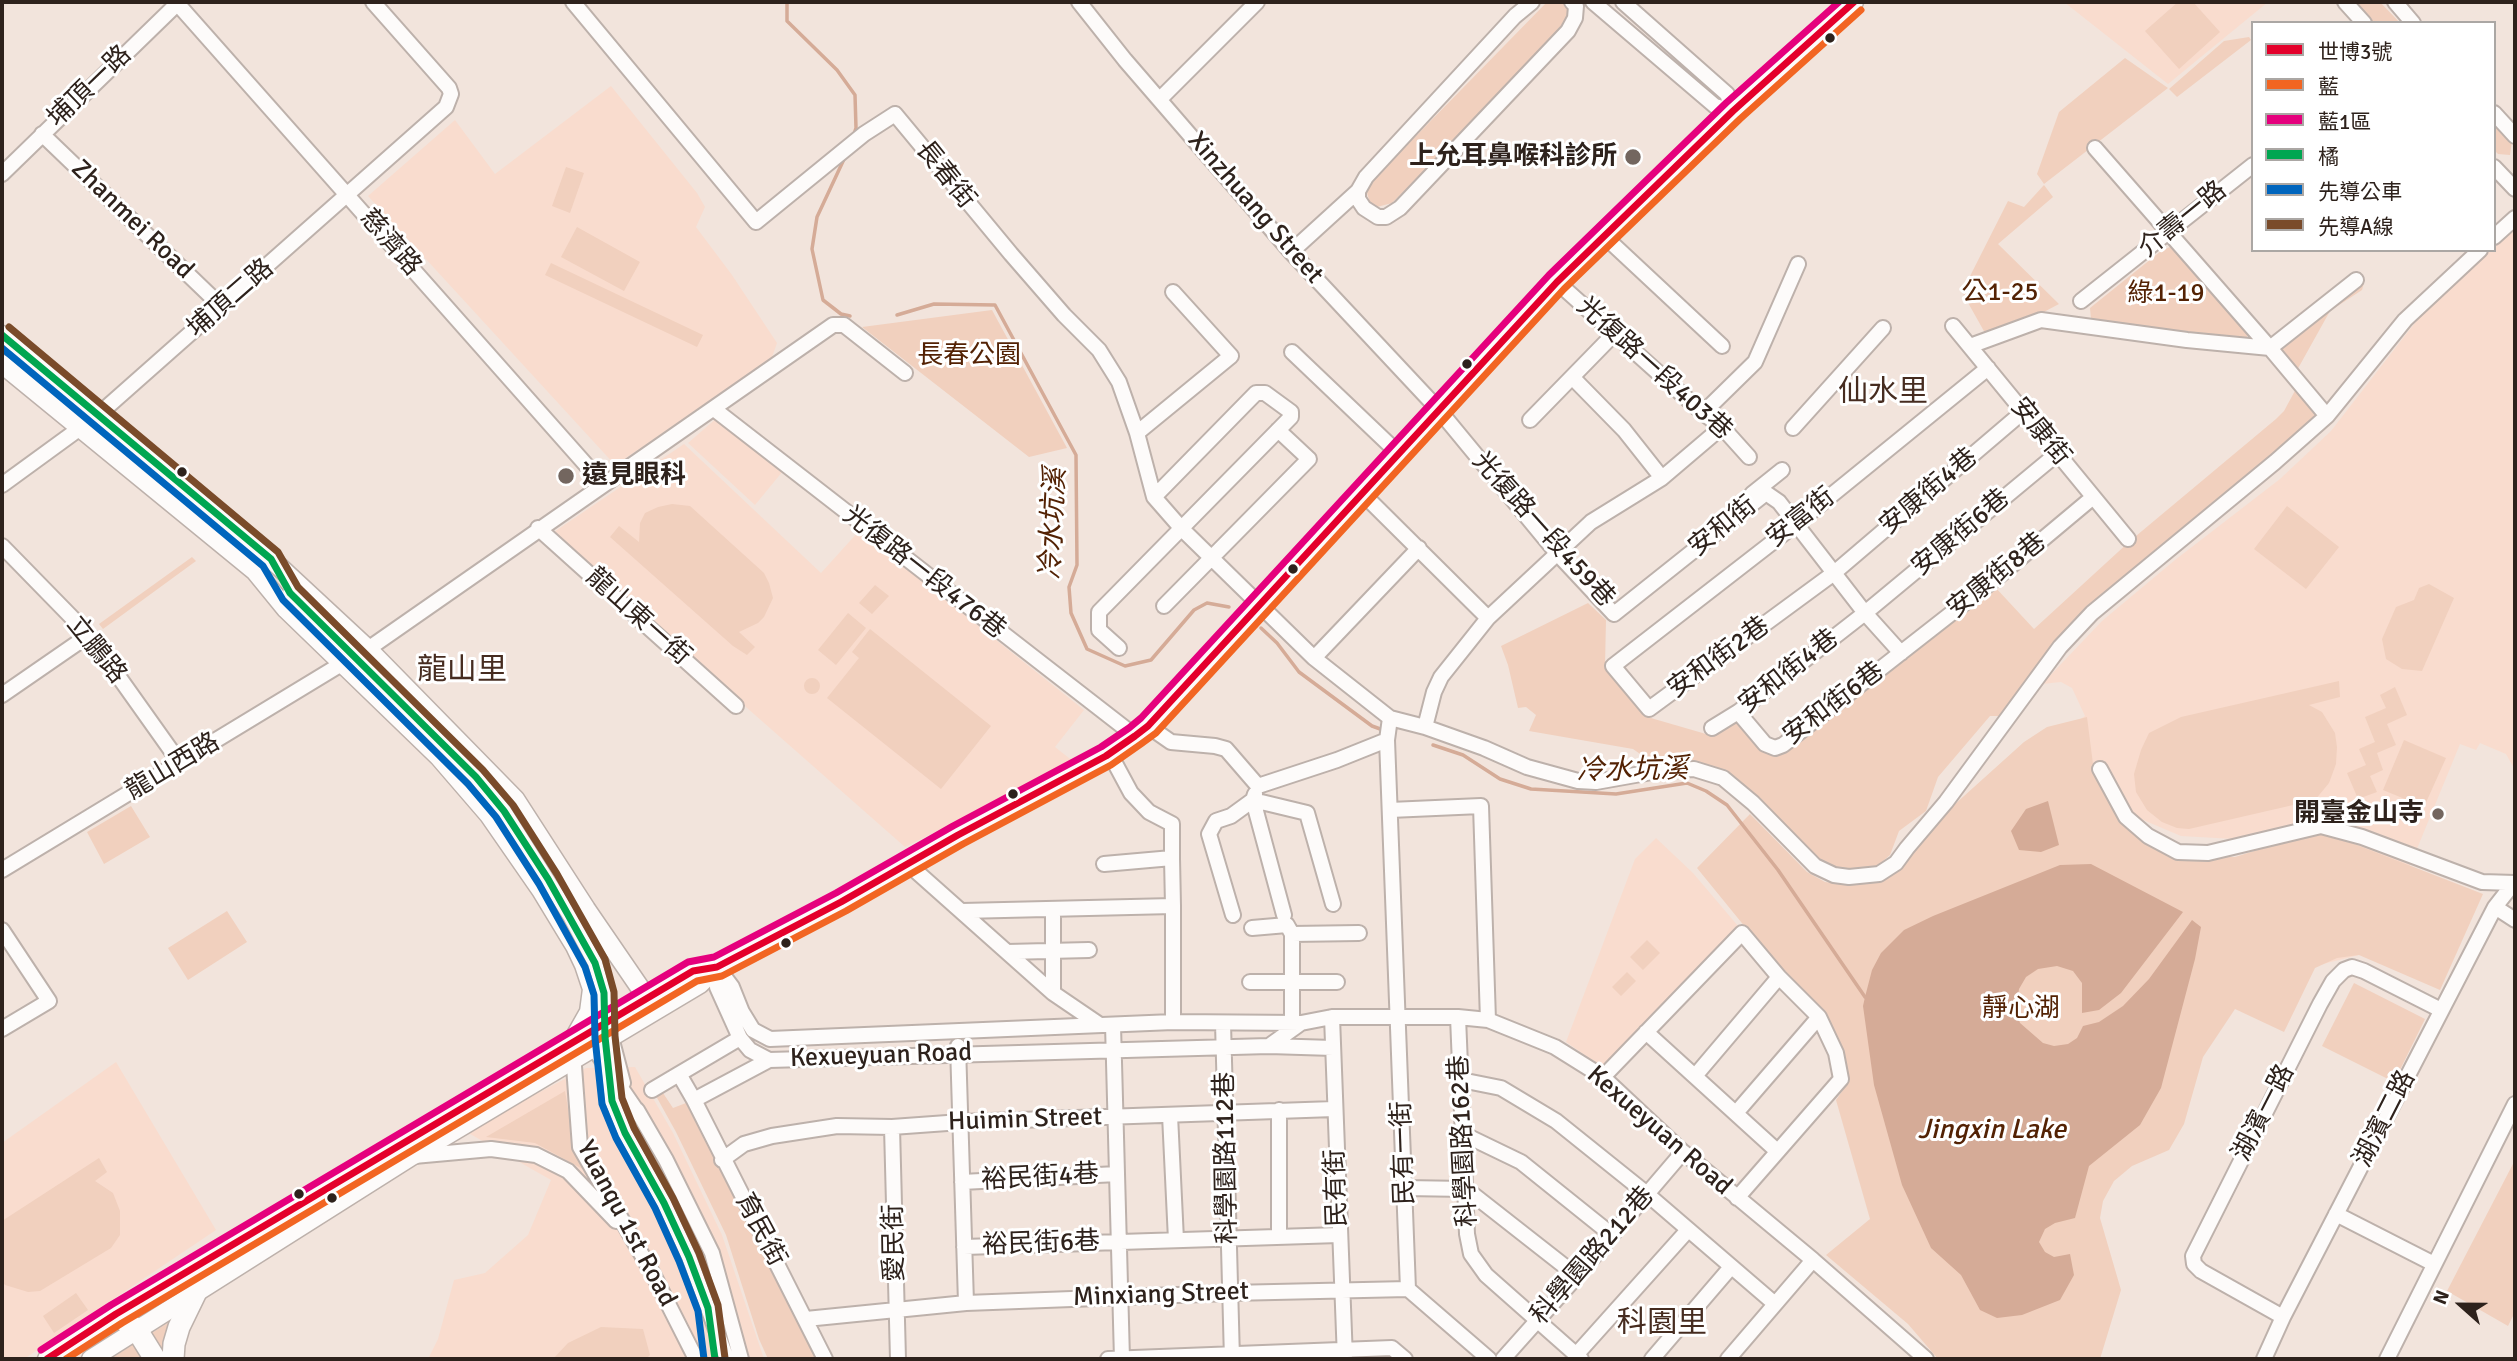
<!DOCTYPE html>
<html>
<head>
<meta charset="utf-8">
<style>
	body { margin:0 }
	#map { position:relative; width:2517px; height:1361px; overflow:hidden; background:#f2e4dc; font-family:Signika,"Noto Sans TC",sans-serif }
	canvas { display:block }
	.frame { position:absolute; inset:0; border:4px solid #2e221c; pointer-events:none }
	.legend { position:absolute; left:2251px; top:21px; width:245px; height:231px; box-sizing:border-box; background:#fff; border:2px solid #aba7a4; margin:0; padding:9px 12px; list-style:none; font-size:21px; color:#2e221c }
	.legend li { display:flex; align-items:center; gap:14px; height:35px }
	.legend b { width:35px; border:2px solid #aba7a4 }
	.north { position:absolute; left:2426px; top:1270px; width:70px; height:70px; -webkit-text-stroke:5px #fff; paint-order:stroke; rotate:291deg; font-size:19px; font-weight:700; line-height:28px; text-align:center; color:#2e221c }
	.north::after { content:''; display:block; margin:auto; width:24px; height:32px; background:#2e221c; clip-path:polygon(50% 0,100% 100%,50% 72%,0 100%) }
</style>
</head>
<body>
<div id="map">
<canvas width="2517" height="1361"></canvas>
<div class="frame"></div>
<ul class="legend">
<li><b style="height:9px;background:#e4002b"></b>世博3號</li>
<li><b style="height:9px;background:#f26522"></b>藍</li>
<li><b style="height:9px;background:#e5007d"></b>藍1區</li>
<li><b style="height:9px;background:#00a651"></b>橘</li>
<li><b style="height:9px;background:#0065bd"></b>先導公車</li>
<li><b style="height:9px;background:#7a4b2a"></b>先導A線</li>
</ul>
<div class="north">N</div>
</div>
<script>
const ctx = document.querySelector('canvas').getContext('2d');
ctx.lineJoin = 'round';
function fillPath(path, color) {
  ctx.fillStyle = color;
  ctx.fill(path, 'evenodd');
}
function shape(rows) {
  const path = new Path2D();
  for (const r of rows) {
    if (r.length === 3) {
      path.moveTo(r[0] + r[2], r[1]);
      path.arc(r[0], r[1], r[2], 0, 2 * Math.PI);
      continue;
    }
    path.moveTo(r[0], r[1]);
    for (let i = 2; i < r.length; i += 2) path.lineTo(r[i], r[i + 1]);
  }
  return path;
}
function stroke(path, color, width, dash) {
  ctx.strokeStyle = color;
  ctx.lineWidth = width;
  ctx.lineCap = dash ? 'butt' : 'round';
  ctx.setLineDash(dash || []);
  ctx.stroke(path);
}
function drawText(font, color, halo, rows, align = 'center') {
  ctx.font = font + ' Signika,"Noto Sans TC",sans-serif';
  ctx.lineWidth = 6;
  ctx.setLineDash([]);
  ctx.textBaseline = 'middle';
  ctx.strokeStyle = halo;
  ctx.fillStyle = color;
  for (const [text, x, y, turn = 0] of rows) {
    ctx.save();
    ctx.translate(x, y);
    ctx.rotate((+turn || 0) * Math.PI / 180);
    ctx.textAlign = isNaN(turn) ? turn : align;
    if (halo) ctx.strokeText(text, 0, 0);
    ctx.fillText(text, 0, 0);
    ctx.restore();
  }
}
fillPath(shape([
	[2064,2,2268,2,2168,84],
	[611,86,697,193,705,207,696,227,732,275,777,343,770,363,615,465,368,196,455,120,495,174],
	[2513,228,2515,228,2515,770,2506,754,2480,743,2476,750,2460,744,2375,951,2311,967,2270,945,2332,817,2235,839,2181,836,2129,814,2053,737,2085,716,2072,688,2061,682,2042,684,2102,621,2175,560,2280,479,2331,431,2421,315,2488,250,2494,250,2494,245],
	[718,417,783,471,755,505,688,443],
	[684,444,821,573,859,531,1084,710,1055,747,1074,762,905,847,738,700,554,532],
	[1656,838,1693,873,1738,926,1602,1067,1566,1042,1635,859],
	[116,1062,216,1230,24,1359,3,1359,2,1143],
	[635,1067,673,1133,722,1235,764,1359,428,1359,438,1339,454,1280,485,1273,528,1235,551,1180,465,1131,586,1068]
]), '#f9dcce');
fillPath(shape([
	[1547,2,1570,2,1572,24,1392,203,1377,207,1370,203,1367,193,1371,182],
	[2178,2,2193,2,2220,32,2179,69,2145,31],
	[2355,2,2380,2,2400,23,2374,23],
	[2249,37,2251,40,2177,97,2169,89,2224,41],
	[2125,58,2168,88,2044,184,2037,174,2059,112],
	[2494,122,2512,141,2510,155,2498,154,2494,150],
	[566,167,584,173,570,213,552,206],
	[2044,185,2053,197,1998,244,2059,304,2040,314,1985,333,1962,292,2008,201,2024,207],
	[577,227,640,262,624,291,561,257],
	[2170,247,2175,249,2248,333,2246,342,2094,321,2091,319,2090,308,2161,251],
	[551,263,703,335,697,347,545,275],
	[2360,282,2364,283,2362,290,2330,311,2296,372,2280,352,2280,345],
	[992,310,1067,448,1029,457,862,327],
	[2297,387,2323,415,2148,562,2002,716,1990,716,1938,777,1926,811,1899,831,1890,855,1874,869,1850,873,1817,863,1755,799,1685,764,1676,760,1674,764,1653,763,1633,749,1529,731,1536,715,1526,707,1518,708,1508,665,1501,646,1588,603,1606,620,1605,666,1644,716,1706,734,1720,730,1738,719,1775,752,1995,587,2034,629,2130,541,2276,419,2284,411],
	[672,504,690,506,764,573,769,583,773,598,764,617,758,623,739,632,755,647,747,655,733,646,610,537,619,526,639,542,640,523,645,513,658,507],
	[2287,506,2339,547,2306,589,2254,549],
	[192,557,196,561,103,629,99,624],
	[2429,584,2454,598,2422,671,2402,669,2386,659,2382,639,2396,607,2414,600,2419,588],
	[875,585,889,596,872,614,859,603],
	[848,613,866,628,836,665,818,650],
	[870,629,991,726,941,789,827,698,859,658,852,652],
	[812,686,8],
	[2339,681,2340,697,2309,705,2322,712,2335,733,2337,747,2336,764,2329,783,2315,800,2189,829,2177,828,2162,822,2147,810,2136,792,2134,774,2141,750,2149,733,2181,717],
	[2395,687,2407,715,2387,724,2396,745,2377,753,2383,770,2370,776,2377,792,2358,799,2347,773,2366,765,2359,749,2375,742,2365,717,2386,708,2380,695],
	[2087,717,2094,772,2127,828,2184,856,2235,857,2299,837,2326,833,2483,894,2440,990,2359,955,2337,958,2315,968,2284,1032,2235,1009,2203,1057,2184,1124,2169,1150,2132,1166,2114,1181,2103,1201,2100,1218,2121,1290,2100,1359,1938,1359,1908,1324,1826,1255,1870,1219,1836,1100,1847,1084,1827,1017,1750,933,1697,868,1750,814,1807,872,1825,882,1850,885,1884,874,1906,860,1913,829,1954,805,2024,742,2047,727],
	[2404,740,2446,758,2424,807,2383,790],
	[131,806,150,837,104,864,87,832],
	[227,911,247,942,188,980,168,948],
	[1647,940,1660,953,1643,970,1630,957],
	[1627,972,1636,981,1621,996,1612,987],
	[2354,983,2425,1019,2394,1082,2322,1046],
	[565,1091,574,1144,588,1172,535,1143,486,1137],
	[663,1093,673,1108,686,1103,819,1359,768,1359,759,1339,726,1235,676,1132,656,1096],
	[99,1158,107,1172,95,1181,113,1193,120,1211,120,1235,111,1248,40,1291,28,1292,5,1285,2,1281,2,1221],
	[2515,1160,2515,1312,2508,1326,2447,1291],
	[76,1293,88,1310,54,1333,43,1316],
	[171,1321,172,1359,110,1359],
	[601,1327,643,1329,650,1355,646,1359,553,1359,568,1343]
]), '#f1d0be');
fillPath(shape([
	[2048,801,2059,845,2041,852,2019,850,2011,831,2026,809],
	[2091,864,2183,912,2121,993,2099,1010,2082,1013,2082,983,2073,971,2057,966,2038,969,2026,977,2019,989,2017,1002,2017,1014,2020,1023,2043,1043,2054,1046,2068,1044,2077,1038,2083,1026,2099,1022,2123,1006,2149,979,2192,920,2201,927,2195,959,2161,1088,2140,1125,2089,1166,2075,1218,2055,1223,2045,1229,2039,1242,2045,1252,2054,1257,2070,1254,2074,1275,2060,1300,2022,1315,1997,1318,1980,1310,1961,1275,1931,1248,1902,1185,1874,1085,1863,1006,1865,997,1872,970,1881,953,1904,930,1933,916,2060,865]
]), '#d5ab97');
stroke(shape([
	[787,2,787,21,837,70,855,95,856,128,853,137],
	[845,157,817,217,812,249,823,300,841,314,850,316],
	[897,315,934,304,995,305,1076,455,1077,565,1069,587,1071,613,1087,649,1125,666,1151,660,1194,610,1207,603,1229,607],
	[1261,628,1277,643,1299,672,1372,726,1383,730],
	[1433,745,1463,755,1500,779,1531,789,1616,794,1687,783,1706,791,1727,805,1778,870,1865,997]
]), '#d5ab97', 3.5);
const minor = shape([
	[176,2,603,484],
	[573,2,756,222,864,134,895,114,1011,254,1064,315,1099,350,1119,382,1137,433,1154,497,1182,529,1314,658,1390,718,1425,727,1484,748,1527,767,1578,781,1596,782,1652,772,1694,769,1723,778,1753,803,1815,866,1834,875,1849,877,1879,874,1896,863,1907,848,1946,802,2060,647,2092,613,2275,462,2327,416,2405,320,2480,250],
	[1079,2,1125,60,1291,252,1438,409,1556,552,1614,614],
	[1593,2,1715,106,1733,111],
	[1623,2,1727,94,1733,111],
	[2345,2,2364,23],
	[2395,2,2413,23],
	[1160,99,1257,2],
	[2494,113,2515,136],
	[42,134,222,307],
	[2095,148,2270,348,2356,280],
	[2494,167,2515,189],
	[2,174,179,2],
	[1358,191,1358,199,1364,208,1378,217,1386,217,1400,208,1568,31,1575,18,1576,6,1572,2],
	[1603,235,1722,346],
	[2494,237,2515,218],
	[1291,252,1358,191,1366,177,1515,16,1532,2],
	[1557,282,1703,413,1722,427,1749,457],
	[2081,301,2253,165],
	[1953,326,2128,539],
	[1970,346,2041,320,2187,340,2270,348,2327,416],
	[1292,352,1398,453],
	[1988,368,1796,524,1613,666,1649,709,1834,573,2024,411],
	[1572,377,1624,430,1662,478],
	[714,409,1135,736],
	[1703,413,1755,362,1798,264],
	[1530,420,1614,334],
	[1793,428,1883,328],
	[1137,433,1231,356,1173,292],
	[2,485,98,415,446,107,451,94,449,88,373,2],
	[1362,493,1488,618],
	[1752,494,1782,470],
	[538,528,736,706],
	[2,546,89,635,180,763],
	[1164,606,1309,459,1278,430],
	[1614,614,1766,493,1779,502,1865,613,1901,653],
	[1119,648,1099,630,1099,612,1291,417,1291,412,1265,393,1256,393,1154,497],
	[368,649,833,325,844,325,905,373],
	[1314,658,1419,548],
	[2,695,89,635],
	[1738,712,1765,744,1775,748,1783,745,1994,580,2092,498],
	[1390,718,1387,740,1408,1289],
	[1148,726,1171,742,1215,746,1226,749,1258,786],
	[1425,727,1434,692,1441,677,1488,618,1591,522,1662,478,1722,427],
	[1712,728,1738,712,1865,613,2058,453],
	[1110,754,1131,793,1149,812,1172,824,1172,858],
	[2100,769,2126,817,2148,836,2178,852,2208,853,2321,826,2362,837,2482,882,2515,883],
	[1258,786,1337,760,1387,740],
	[1255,794,1253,800,1284,915],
	[1390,810,1481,806,1488,1020],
	[908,864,1053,993,1100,1025],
	[2,870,343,663],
	[2495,907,2515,920],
	[1053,909,1053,993],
	[962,911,1173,906,1172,858,1104,864],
	[1233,915,1209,834,1216,821,1231,816,1253,800,1307,813,1333,904],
	[1252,928,1287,925,1292,934,1292,1021],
	[2,930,49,1001,2,1029],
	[1292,934,1359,933],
	[1007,952,1089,950],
	[717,967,732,987,742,1012,753,1030,770,1039,1173,1022,1301,1023,1332,1017,1458,1017,1488,1020,1555,1047,1603,1077,1683,1152,1813,1260,1926,1359],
	[717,967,717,987,740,1038,750,1050,769,1060,1269,1046,1301,1023],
	[1250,982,1337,982],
	[1332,1017,1345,1359],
	[1458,1017,1467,1234,1471,1254,1486,1275,1581,1359],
	[1173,1022,1173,906],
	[1223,1023,1232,1359],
	[1113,1025,1122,1359],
	[1646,1032,1777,1151],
	[611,1037,623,1083],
	[740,1038,679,1074,694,1100,769,1060],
	[584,1045,593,1047,641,1117],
	[958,1046,966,1303],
	[1269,1046,1333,1048],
	[573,1053,580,1147,654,1276,696,1359],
	[1695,1076,1779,977],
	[1603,1077,1742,933,1779,977,1819,1017,1836,1053,1841,1079,1737,1198],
	[1461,1080,1501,1088,1556,1121,1647,1194,1775,1304],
	[652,1090,679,1074],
	[694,1100,825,1359],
	[637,1110,666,1160,712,1253,741,1359],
	[1279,1110,1279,1236],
	[1736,1113,1819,1017],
	[1170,1115,1176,1240],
	[892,1127,898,1359],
	[1463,1134,1521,1162,1612,1235],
	[414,1156,491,1149,536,1155,568,1171,616,1221],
	[722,1160,744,1144,772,1136,837,1126,892,1127,961,1122,1334,1109],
	[962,1182,1117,1174],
	[1405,1188,1466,1189],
	[1466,1189,1577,1276],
	[2336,1214,2434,1264],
	[964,1247,1339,1235],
	[708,1308,727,1359],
	[2283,1317,2201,1271,2194,1264,2193,1256,2320,1004,2333,981,2344,970,2352,967,2364,971,2441,1010],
	[806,1319,966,1303,1230,1293,1408,1289,1489,1359],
	[1576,1355,1688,1230],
	[1108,1359,1392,1348,1405,1359],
	[1503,1359,1577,1276,1683,1152],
	[1652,1359,1731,1267],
	[1728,1359,1813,1260],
	[2264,1359,2283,1317,2495,907,2513,884],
	[2387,1359,2515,1104]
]);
const major = shape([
	[2,335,271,559,368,649,515,799,586,909,647,998],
	[2,364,255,571,286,609,439,757,489,815,541,890,575,946,584,965,592,989,589,1012,572,1042],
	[47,1359,116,1314,693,971,717,967],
	[91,1359,412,1156,700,984,717,967,841,902,958,835,1050,788,1106,756,1135,736,1148,726,1438,409,1557,282,1733,111,1854,2]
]);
const highway = shape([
	[116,1314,137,1330,155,1359],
	[173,1359,174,1344,179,1327,196,1292]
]);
stroke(minor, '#bdb1ab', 18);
stroke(major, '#bdb1ab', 21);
stroke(highway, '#bdb1ab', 24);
stroke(minor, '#fdfbfa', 14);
stroke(major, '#fdfbfa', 18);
stroke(highway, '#fdfbfa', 21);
const minorBridge = shape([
	[290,593,476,777,504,811,570,916,595,963,604,993,605,1037,612,1101,625,1133,664,1203,689,1257,708,1308]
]);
stroke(minorBridge, '#bdb1ab', 18, []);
stroke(minorBridge, '#fdfbfa', 14);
stroke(shape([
	[47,1359,116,1314,693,971,717,967,841,902,958,835,1106,756,1135,736,1148,726,1557,282,1733,111,1854,2]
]), '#e4002b', 7);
stroke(shape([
	[66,1359,122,1323,697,981,722,976,846,911,963,844,1111,765,1141,744,1156,733,1564,289,1740,119,1861,10]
]), '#f26522', 7);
stroke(shape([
	[41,1350,111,1305,688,962,714,957,836,893,953,826,1101,747,1129,728,1141,718,1549,275,1726,103,1839,2]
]), '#e5007d', 7);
stroke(shape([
	[2,335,271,559,290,593,476,777,504,811,548,879,595,963,604,993,605,1037,612,1101,625,1133,664,1203,689,1257,708,1308,715,1359]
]), '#00a651', 7);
stroke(shape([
	[2,348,263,566,283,600,468,784,496,817,539,884,585,967,594,995,595,1038,602,1104,616,1138,655,1208,679,1261,698,1311,704,1359]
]), '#0065bd', 7);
stroke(shape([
	[9,327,278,552,298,587,483,770,513,805,557,874,605,959,614,992,615,1036,622,1098,634,1128,673,1198,699,1253,718,1305,725,1358]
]), '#7a4b2a', 7);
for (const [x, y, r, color] of [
	[1830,38,6,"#2e221c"],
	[1633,157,9,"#73665f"],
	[1467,364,6,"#2e221c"],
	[182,472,6,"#2e221c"],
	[566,476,9,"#73665f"],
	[1293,569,6,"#2e221c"],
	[1013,794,6,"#2e221c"],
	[2438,814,7,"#73665f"],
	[786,943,6,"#2e221c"],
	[299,1194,6,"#2e221c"],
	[332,1198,6,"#2e221c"]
]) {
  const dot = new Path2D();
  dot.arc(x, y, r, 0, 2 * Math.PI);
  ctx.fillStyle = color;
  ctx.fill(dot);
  stroke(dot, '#fff', 2.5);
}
drawText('26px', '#2e221c', '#fff', [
	["埔頂一路",90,87,-44],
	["長春街",945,175,51],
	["Xinzhuang Street",1255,208,49],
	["Zhanmei Road",132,220,44],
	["介壽一路",2183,220,-39],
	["慈濟路",390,243,49],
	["埔頂二路",231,299,-41],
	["光復路一段403巷",1654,369,42],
	["安康街",2040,432,51],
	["安康街4巷",1929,492,-40],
	["安富街",1801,518,-38],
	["安和街",1723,527,-39],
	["光復路一段459巷",1543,530,48],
	["安康街6巷",1961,533,-40],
	["光復路一段476巷",924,573,38],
	["安康街8巷",1997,576,-39],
	["龍山東一街",638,617,42],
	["立鵬路",96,650,51],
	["安和街2巷",1719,658,-36],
	["安和街4巷",1789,672,-38],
	["安和街6巷",1834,704,-37],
	["龍山西路",173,767,-31],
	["Kexueyuan Road",881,1056,-2],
	["湖濱一路",2264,1113,-63],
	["湖濱二路",2385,1119,-63],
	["Huimin Street",1025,1120,-2],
	["Kexueyuan Road",1659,1131,41],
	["科學園路162巷",1464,1141,-93],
	["民有一街",1404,1153,-92],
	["科學園路112巷",1227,1158,-91],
	["裕民街4巷",1040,1178,-3],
	["民有街",1337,1188,-92],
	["Yuanqu 1st Road",626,1224,62],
	["育民街",760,1230,62],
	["愛民街",895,1243,-91],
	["裕民街6巷",1041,1244,-2],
	["科學園路212巷",1593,1256,-49],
	["Minxiang Street",1161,1295,-2]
]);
drawText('bold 26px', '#2e221c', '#fff', [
	["上允耳鼻喉科診所",1617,157],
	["遠見眼科",582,476,"left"],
	["開臺金山寺",2424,814]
], 'right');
drawText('26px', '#532204', '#fff', [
	["公1-25",2000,293],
	["綠1-19",2166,294],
	["長春公園",969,356],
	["靜心湖",2021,1009]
]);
drawText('italic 28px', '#532204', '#fff', [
	["冷水坑溪",1054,524,-87],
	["冷水坑溪",1632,771,-1],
	["Jingxin Lake",1992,1131]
]);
drawText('30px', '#462c20', '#fff', [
	["仙水里",1883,393],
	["龍山里",462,671],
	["科園里",1662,1324]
]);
</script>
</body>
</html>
